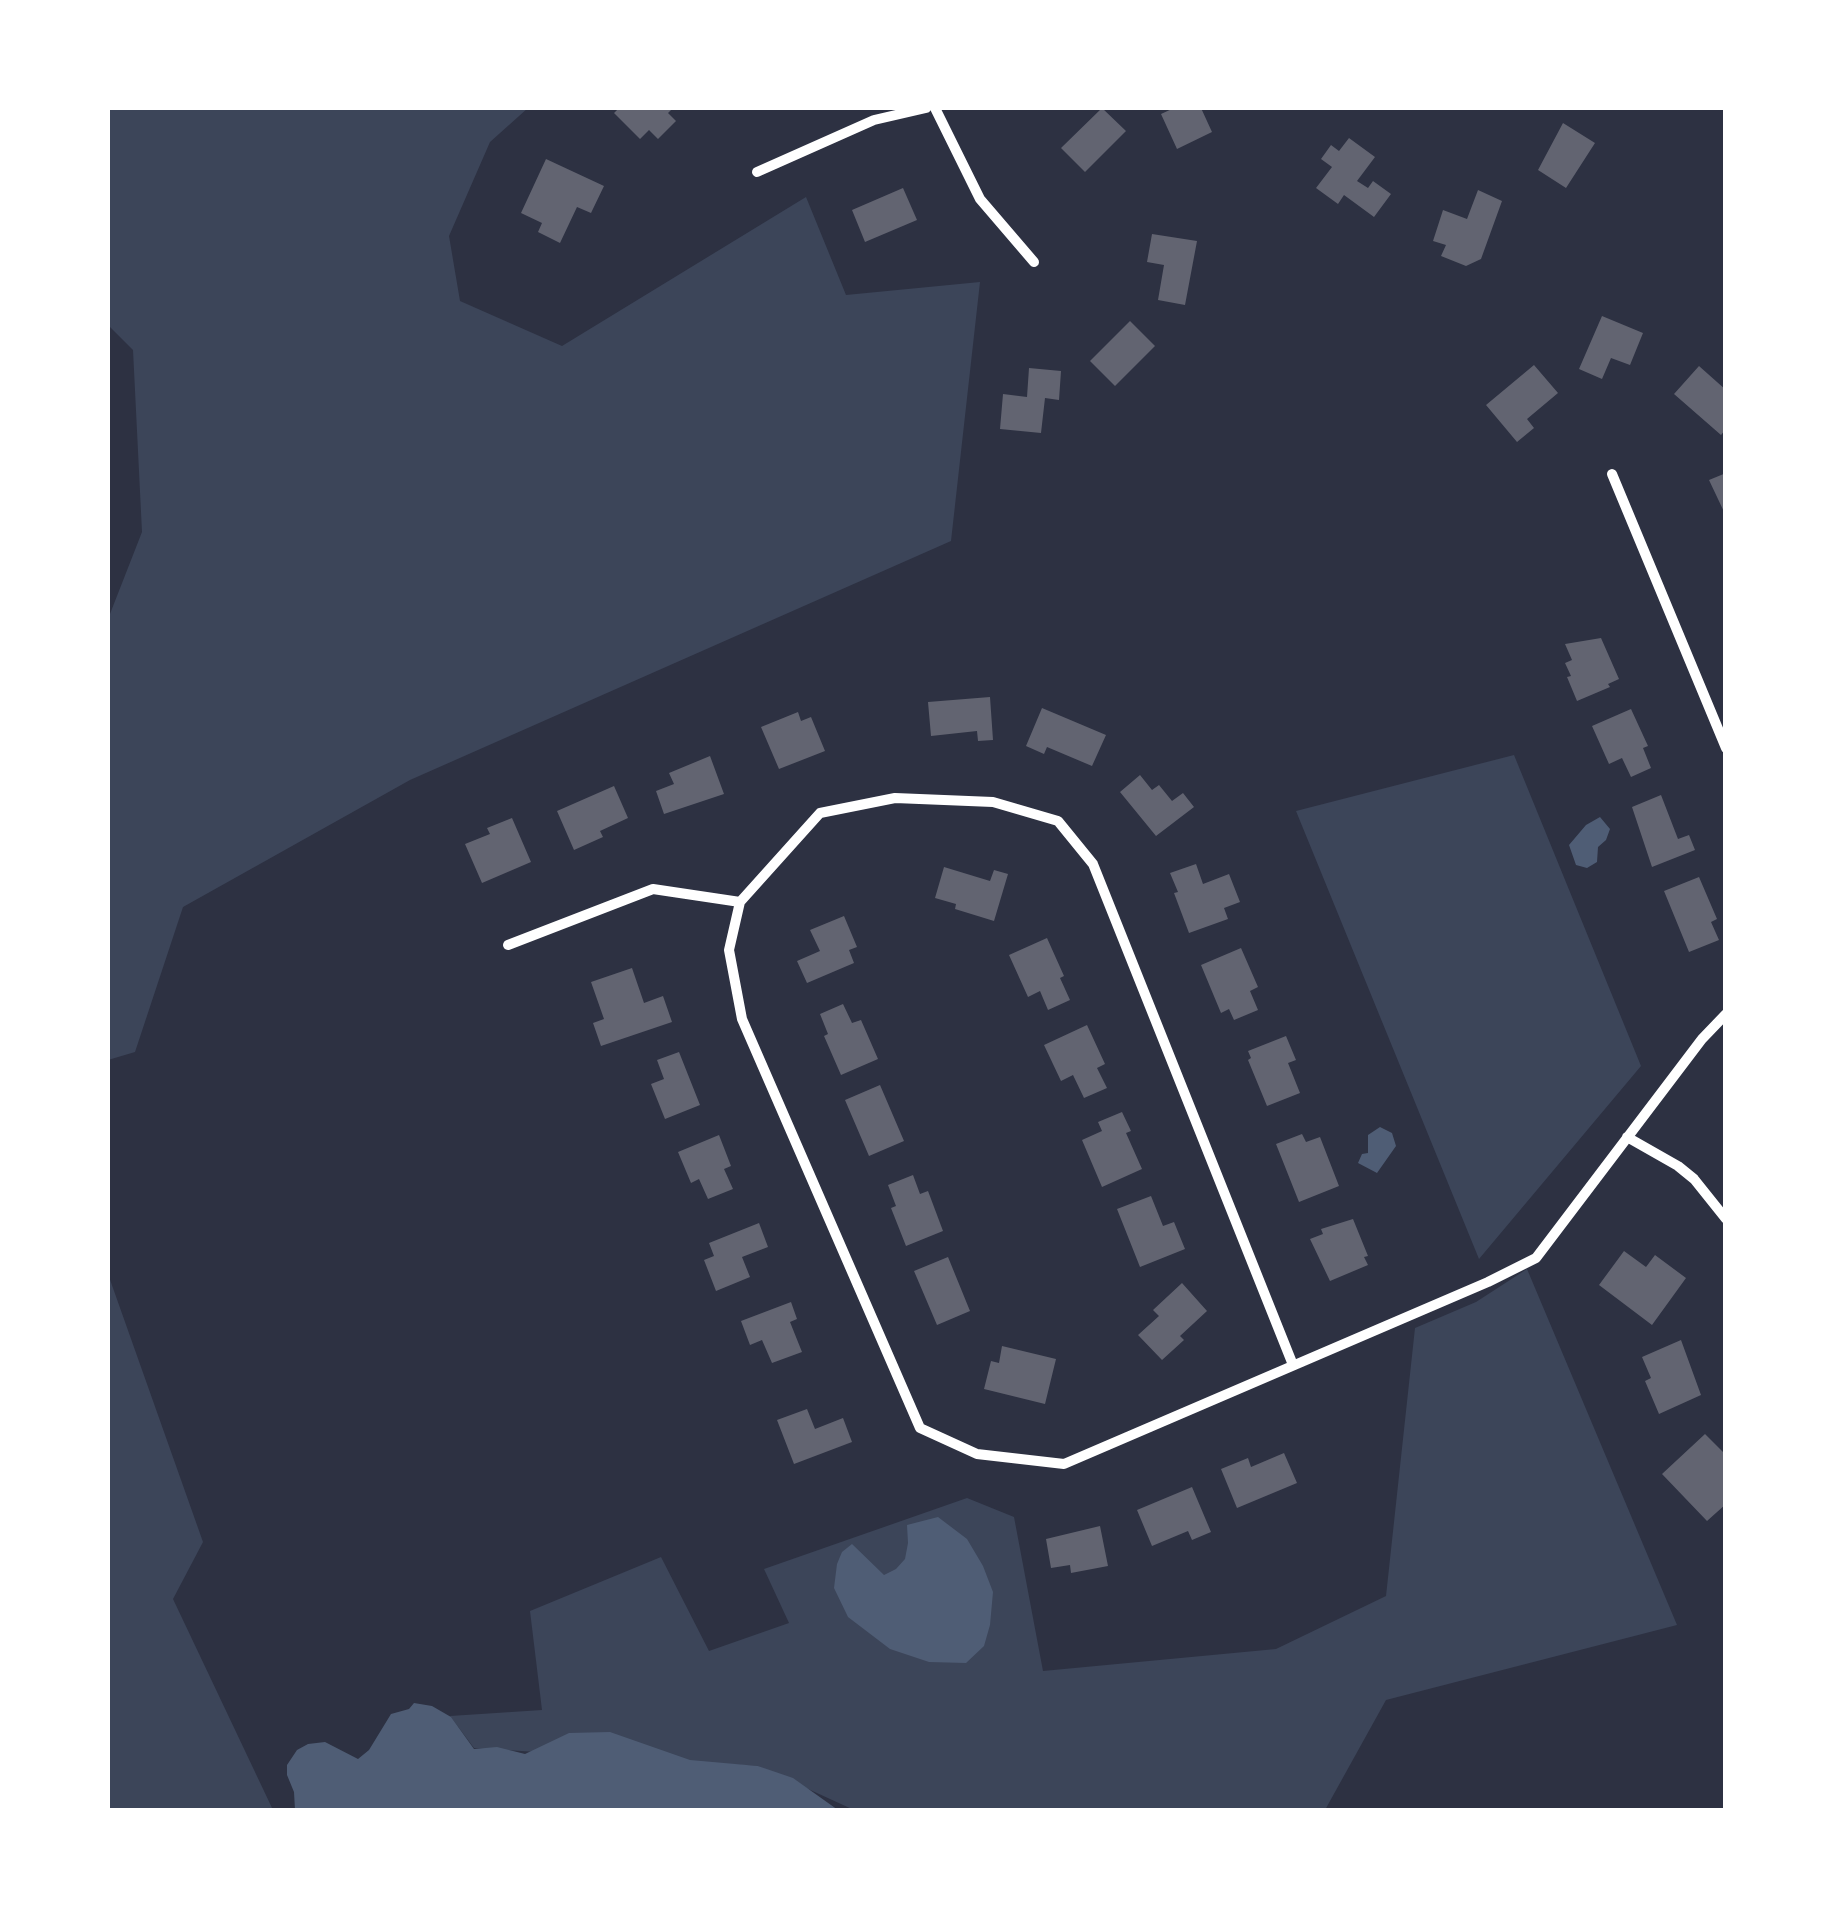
<!DOCTYPE html>
<html>
<head>
<meta charset="utf-8">
<style>
	body { margin:0 }
	#map { position:relative; width:1833px; height:1918px; overflow:hidden; background:#2d3142; font-family:"Nunito Sans",sans-serif }
	canvas { display:block }
	.frame { position:absolute; inset:0; border:110px solid #fff; pointer-events:none }
</style>
</head>
<body>
<div id="map">
<canvas width="1833" height="1918"></canvas>
<div class="frame"></div>
</div>
<script>
const ctx = document.querySelector('canvas').getContext('2d');
ctx.lineJoin = 'round';
function fillPath(path, color) {
  ctx.fillStyle = color;
  ctx.fill(path, 'evenodd');
}
function shape(rows) {
  const path = new Path2D();
  for (const r of rows) {
    path.moveTo(r[0], r[1]);
    for (let i = 2; i < r.length; i += 2) path.lineTo(r[i], r[i + 1]);
  }
  return path;
}
function stroke(path, color, width, dash) {
  ctx.strokeStyle = color;
  ctx.lineWidth = width;
  ctx.lineCap = dash ? 'butt' : 'round';
  ctx.setLineDash(dash || []);
  ctx.stroke(path);
}
fillPath(shape([
	[108,108,528,108,490,142,449,236,460,301,562,346,806,197,846,295,980,282,951,541,410,780,183,907,135,1052,108,1060,108,619,142,532,133,350,108,325],
	[1514,755,1641,1066,1479,1259,1296,811],
	[1527,1269,1677,1625,1386,1700,1325,1810,854,1810,758,1766,474,1748,450,1716,542,1710,530,1611,661,1557,709,1651,789,1623,764,1569,967,1498,1014,1517,1043,1671,1276,1649,1386,1596,1415,1328,1476,1302],
	[108,1274,203,1542,173,1599,273,1810,108,1810]
]), '#3c4559');
fillPath(shape([
	[1600,817,1610,829,1606,840,1598,847,1597,862,1587,868,1576,865,1569,845,1586,825],
	[1380,1127,1392,1133,1396,1146,1377,1173,1358,1163,1362,1154,1368,1153,1368,1135],
	[938,1517,967,1539,983,1566,993,1592,990,1625,984,1646,966,1663,929,1662,890,1649,848,1617,834,1588,837,1564,842,1552,852,1544,884,1575,896,1569,905,1559,908,1543,907,1525],
	[414,1703,432,1706,451,1717,474,1749,497,1747,525,1754,569,1733,610,1732,690,1760,758,1766,793,1778,838,1810,295,1810,294,1792,287,1775,287,1765,297,1750,308,1744,325,1742,358,1759,369,1750,391,1714,409,1709]
]), '#4f5d75');
fillPath(shape([
	[619,108,673,108,668,113,676,121,658,139,649,130,640,139,614,113],
	[1102,108,1126,131,1085,172,1061,148],
	[1174,108,1201,108,1212,132,1177,149,1161,114],
	[1563,123,1595,143,1566,188,1538,170],
	[1349,138,1375,157,1357,181,1368,188,1373,181,1391,194,1374,217,1344,195,1338,204,1316,188,1332,167,1321,159,1331,145,1339,151],
	[546,159,604,186,591,213,577,207,560,243,538,232,542,223,521,213],
	[903,188,917,220,865,242,852,210],
	[1478,190,1502,201,1481,259,1466,266,1441,256,1446,245,1433,241,1443,210,1467,219],
	[1152,234,1197,241,1185,305,1158,300,1164,265,1147,262],
	[1602,316,1643,333,1630,365,1611,358,1602,379,1579,369],
	[1130,321,1155,346,1115,386,1090,361],
	[1534,365,1558,393,1527,419,1534,428,1517,442,1486,405],
	[1699,366,1726,390,1726,429,1721,435,1674,394],
	[1029,368,1061,371,1059,400,1045,398,1041,433,1000,429,1003,394,1027,397],
	[1726,473,1726,516,1709,480],
	[1601,638,1619,679,1608,684,1610,687,1577,701,1567,677,1571,676,1565,663,1572,660,1565,644],
	[990,697,993,740,978,741,977,731,931,736,928,702],
	[1042,708,1106,735,1092,766,1047,747,1044,754,1026,746],
	[1631,709,1648,746,1643,748,1651,768,1631,777,1622,758,1609,764,1592,726],
	[798,712,801,721,811,717,825,751,779,769,761,727],
	[710,756,724,794,664,814,656,791,674,784,669,773],
	[1140,775,1152,790,1159,785,1172,801,1183,793,1194,807,1156,836,1120,792],
	[614,786,628,818,600,831,603,837,574,850,557,811],
	[1661,795,1678,839,1689,835,1695,850,1652,867,1632,807],
	[512,818,531,862,482,883,465,844,490,834,487,828],
	[1196,864,1203,884,1229,874,1240,902,1224,908,1228,919,1189,933,1174,893,1178,892,1170,873],
	[944,867,990,881,994,870,1008,874,994,921,955,909,956,904,935,898],
	[1699,877,1717,919,1711,922,1719,940,1689,952,1664,891],
	[844,916,857,947,849,950,854,963,807,983,797,961,820,951,810,930],
	[1047,938,1064,976,1060,978,1070,1000,1048,1010,1040,991,1028,997,1009,955],
	[1241,948,1258,987,1250,991,1258,1010,1234,1020,1229,1009,1221,1013,1201,965],
	[632,968,644,1003,663,996,672,1022,601,1046,593,1023,604,1019,591,982],
	[843,1004,852,1023,861,1020,878,1059,841,1075,824,1036,828,1034,820,1014],
	[1087,1025,1105,1064,1097,1068,1107,1088,1084,1098,1073,1075,1061,1081,1044,1045],
	[1286,1036,1296,1060,1288,1063,1300,1093,1267,1106,1248,1060,1251,1058,1248,1051],
	[679,1052,700,1105,665,1119,651,1084,664,1079,657,1060],
	[880,1085,904,1141,869,1156,845,1100],
	[1122,1112,1131,1131,1126,1133,1142,1169,1102,1187,1082,1140,1102,1131,1098,1122],
	[1302,1134,1306,1142,1320,1137,1339,1186,1299,1202,1276,1144],
	[719,1135,731,1166,724,1169,733,1189,708,1199,699,1179,691,1183,678,1152],
	[913,1175,920,1194,928,1191,943,1231,906,1246,891,1208,896,1206,888,1185],
	[1151,1196,1163,1226,1174,1222,1185,1249,1140,1267,1117,1209],
	[1353,1219,1368,1256,1364,1257,1368,1265,1330,1281,1310,1239,1323,1234,1321,1229],
	[759,1223,768,1247,742,1257,750,1277,716,1291,704,1260,714,1256,709,1243],
	[1624,1251,1646,1267,1655,1255,1686,1278,1652,1325,1599,1285],
	[948,1257,970,1311,937,1325,914,1271],
	[1182,1283,1207,1311,1180,1336,1184,1340,1162,1360,1138,1335,1159,1316,1153,1310],
	[791,1302,797,1319,790,1322,802,1352,772,1363,762,1340,750,1345,741,1321],
	[1681,1340,1701,1395,1659,1414,1645,1381,1651,1378,1642,1357],
	[1002,1346,1056,1359,1045,1404,984,1389,991,1361,999,1363],
	[807,1409,815,1429,843,1418,852,1442,794,1464,777,1420],
	[1705,1434,1726,1455,1726,1504,1707,1521,1662,1474],
	[1284,1453,1297,1483,1237,1508,1221,1469,1248,1458,1251,1467],
	[1192,1487,1211,1532,1192,1540,1188,1531,1152,1546,1137,1510],
	[1100,1526,1108,1566,1071,1573,1070,1565,1051,1568,1046,1539]
]), '#626471');
stroke(shape([
	[935,108,980,199,1034,262],
	[757,172,874,120,926,108],
	[1612,474,1726,748],
	[508,945,653,889,740,902],
	[1627,1137,1678,1166,1694,1179,1726,1219],
	[1293,1365,1093,864,1058,821,993,802,895,798,820,813,740,902,729,950,742,1019,920,1428,977,1454,1064,1464,1488,1282,1536,1258,1702,1039,1726,1014]
]), '#fff', 10);
</script>
</body>
</html>
